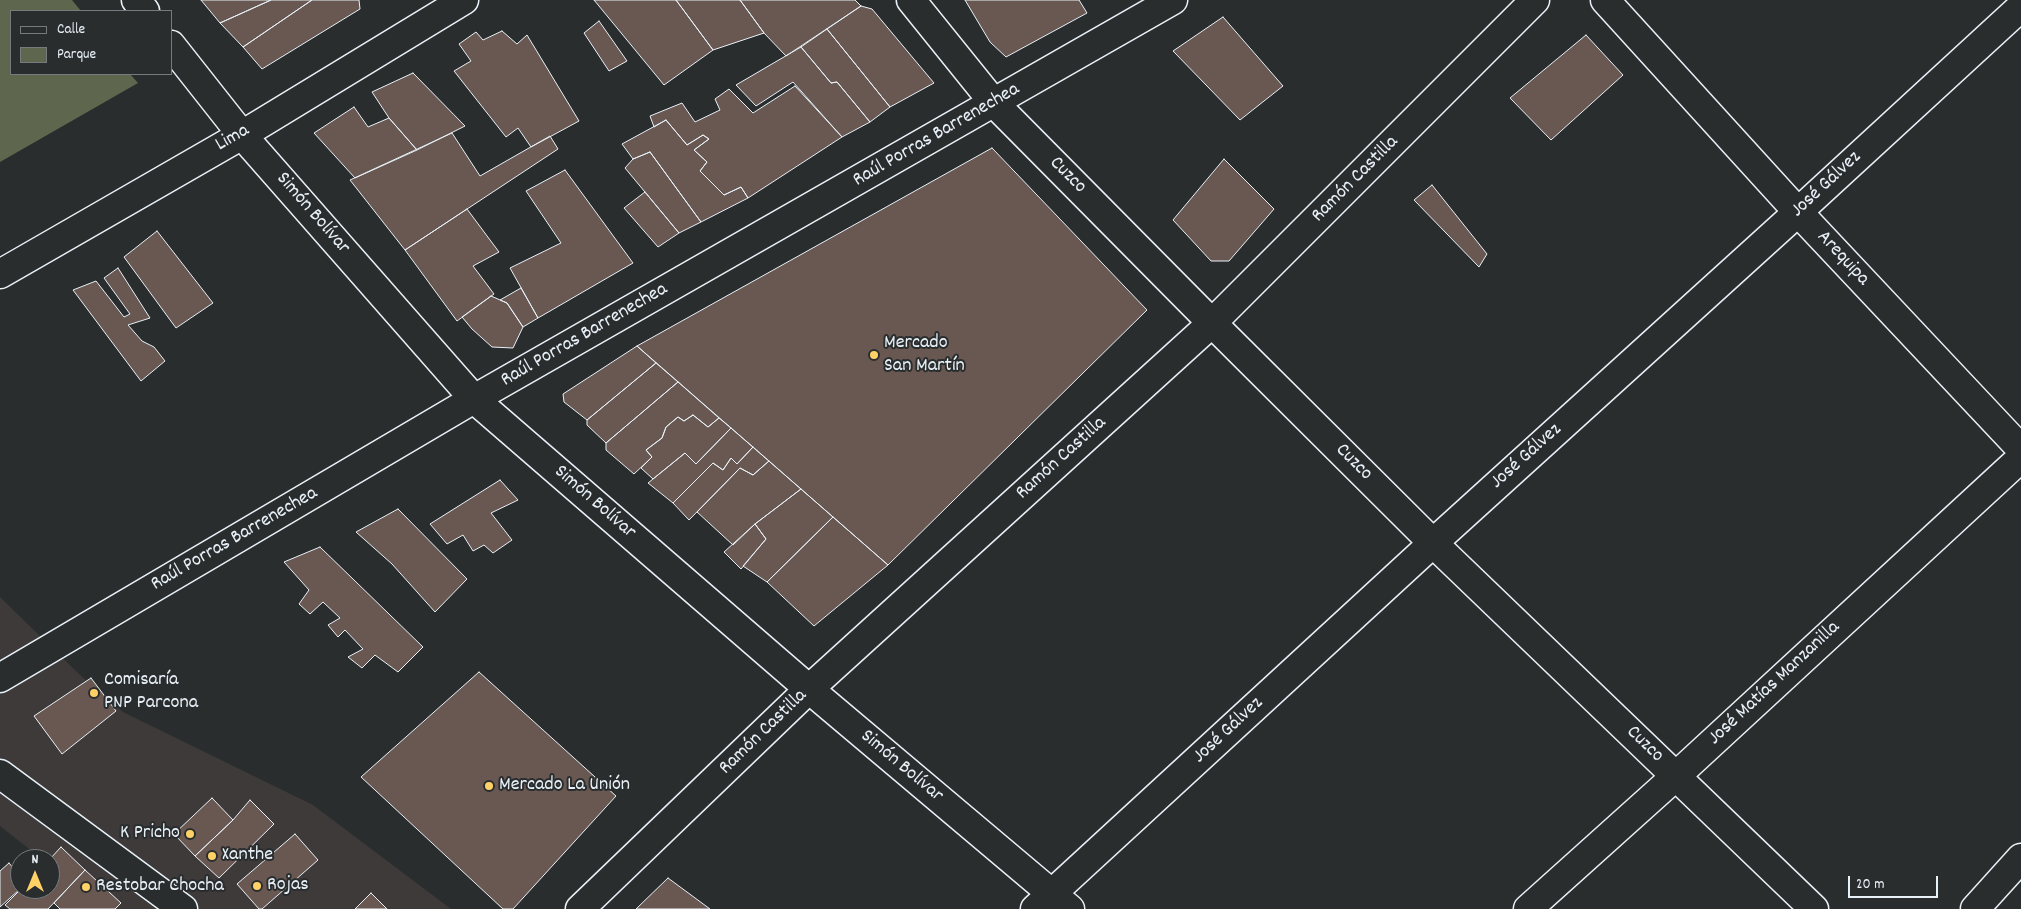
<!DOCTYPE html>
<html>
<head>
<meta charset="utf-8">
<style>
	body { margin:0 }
	#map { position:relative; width:2021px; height:909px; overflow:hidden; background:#2a2d2e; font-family:Dekko,sans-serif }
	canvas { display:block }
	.legend { position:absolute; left:10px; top:10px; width:162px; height:65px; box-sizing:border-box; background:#2a2d2e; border:1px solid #767b7f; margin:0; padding:6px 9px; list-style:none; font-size:15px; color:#e8f1f8 }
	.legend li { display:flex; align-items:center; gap:10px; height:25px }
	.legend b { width:25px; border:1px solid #767b7f }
	.north { position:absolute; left:10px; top:849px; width:50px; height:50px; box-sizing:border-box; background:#2a2d2e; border:1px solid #767b7f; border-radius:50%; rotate:0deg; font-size:14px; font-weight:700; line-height:20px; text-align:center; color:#e8f1f8 }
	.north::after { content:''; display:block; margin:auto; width:18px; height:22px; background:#ffd166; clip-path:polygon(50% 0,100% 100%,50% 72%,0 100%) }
	.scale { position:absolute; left:1848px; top:876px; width:90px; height:22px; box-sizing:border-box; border:2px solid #e8f1f8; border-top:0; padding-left:6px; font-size:15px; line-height:18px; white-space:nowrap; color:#e8f1f8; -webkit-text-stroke:4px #2a2d2e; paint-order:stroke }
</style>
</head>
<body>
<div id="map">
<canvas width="2021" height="909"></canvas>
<ul class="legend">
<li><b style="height:6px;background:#2a2d2e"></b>Calle</li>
<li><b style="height:14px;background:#5e674d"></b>Parque</li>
</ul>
<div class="north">N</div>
<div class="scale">20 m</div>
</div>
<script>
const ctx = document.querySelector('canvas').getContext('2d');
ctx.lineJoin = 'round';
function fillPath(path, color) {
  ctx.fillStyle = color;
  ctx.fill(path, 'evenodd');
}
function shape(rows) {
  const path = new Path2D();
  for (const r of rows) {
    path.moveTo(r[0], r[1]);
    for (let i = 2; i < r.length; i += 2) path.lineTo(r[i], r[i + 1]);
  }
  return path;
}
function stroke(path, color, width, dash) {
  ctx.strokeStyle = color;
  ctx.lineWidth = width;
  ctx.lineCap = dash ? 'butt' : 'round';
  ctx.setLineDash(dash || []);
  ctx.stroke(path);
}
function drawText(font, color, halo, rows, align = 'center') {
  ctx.font = font + ' Dekko,sans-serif';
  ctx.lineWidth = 4;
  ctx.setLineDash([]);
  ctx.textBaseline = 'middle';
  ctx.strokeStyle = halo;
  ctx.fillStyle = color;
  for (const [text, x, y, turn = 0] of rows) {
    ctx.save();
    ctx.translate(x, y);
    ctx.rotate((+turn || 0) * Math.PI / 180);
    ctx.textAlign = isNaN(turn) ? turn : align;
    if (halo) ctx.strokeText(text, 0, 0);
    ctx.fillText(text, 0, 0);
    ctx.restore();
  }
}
fillPath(shape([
	[0,597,80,675,123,712,313,805,451,909,105,909,50,865,50,859,42,859,0,826]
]), '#3d3a39');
fillPath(shape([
	[0,0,72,0,81,11,11,11,11,74,130,74,138,83,0,162]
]), '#5e674d');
const building = shape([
	[201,0,271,0,220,23,201,0],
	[271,0,312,0,243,47,220,23,271,0],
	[312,0,359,0,360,9,262,69,243,47,312,0],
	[594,0,676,0,713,50,664,85,594,0],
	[676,0,740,0,764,33,713,50,676,0],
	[740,0,855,0,861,6,786,56,764,33,740,0],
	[965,0,1079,0,1087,13,1006,57,990,42,965,0],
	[861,6,872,9,934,83,890,107,827,29,861,6],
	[1223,17,1283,86,1240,120,1173,51,1223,17],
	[599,21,627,61,609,71,584,33,599,21],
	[827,29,890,107,870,122,837,82,831,83,801,47,827,29],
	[502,31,517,44,527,35,579,121,531,147,518,128,506,137,454,71,471,61,459,44,476,32,483,40,502,31],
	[1586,35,1623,75,1551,140,1510,98,1586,35],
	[801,47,831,83,837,82,870,122,842,137,793,82,756,106,736,85,801,47],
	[413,73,465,126,417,150,389,118,372,92,413,73],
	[795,86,842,137,748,198,741,187,724,195,700,171,707,162,694,150,709,139,703,135,687,145,666,120,654,127,650,116,682,103,695,122,720,110,715,99,729,89,753,113,795,86],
	[354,107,368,127,389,118,417,150,355,178,314,133,354,107],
	[666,120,687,145,703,135,709,139,694,150,707,162,700,171,724,195,741,187,748,198,701,222,650,152,633,159,622,144,666,120],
	[452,133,480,176,550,136,558,149,405,250,350,180,452,133],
	[992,148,1147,310,888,565,637,346,992,148],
	[650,152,701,222,679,233,625,168,633,159,650,152],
	[1224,159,1274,209,1229,261,1211,261,1173,220,1224,159],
	[565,170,633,263,538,318,510,268,561,243,526,191,565,170],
	[1432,185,1487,254,1479,267,1414,200,1432,185],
	[645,192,679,233,658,247,624,208,645,192],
	[467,209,499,252,473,266,494,294,457,321,405,250,467,209],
	[157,231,213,303,176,328,124,257,157,231],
	[118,268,150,318,128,325,142,341,154,347,165,361,141,381,73,290,96,281,124,317,130,314,104,278,118,268],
	[521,288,538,318,523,327,507,303,500,300,521,288],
	[491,296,507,303,523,327,513,348,492,347,472,329,462,317,491,296],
	[637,346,656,363,587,420,564,402,563,394,637,346],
	[656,363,678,382,606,443,587,425,587,420,656,363],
	[678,382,719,418,708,427,693,415,684,421,678,417,666,427,662,438,646,450,652,457,634,474,606,450,606,443,678,382],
	[693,415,708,427,719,418,731,428,696,464,685,453,653,479,641,468,652,457,646,450,662,438,666,427,678,417,684,421,693,415],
	[731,428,753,447,737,464,731,458,723,470,713,463,673,503,648,483,685,453,696,464,731,428],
	[753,447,769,461,753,475,740,468,689,520,673,503,713,463,723,470,731,458,737,464,753,447],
	[769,461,801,489,755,524,733,545,697,512,740,468,753,475,769,461],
	[500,480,518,500,491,513,512,540,493,553,484,545,473,551,463,535,447,544,430,524,500,480],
	[801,489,833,517,767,582,743,566,766,539,755,524,801,489],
	[398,509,467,579,435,612,392,564,356,532,398,509],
	[833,517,888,565,814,626,767,582,833,517],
	[755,524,766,539,741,569,724,552,755,524],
	[320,547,423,647,398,672,375,655,362,668,348,657,363,649,345,630,338,637,328,625,340,618,323,602,310,614,299,604,309,590,284,562,320,547],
	[479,672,616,796,513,909,503,909,361,777,479,672],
	[91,678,116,711,62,754,34,716,91,678],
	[212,798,233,820,195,856,174,834,212,798],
	[250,800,274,824,219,878,195,856,233,820,250,800],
	[295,834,318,860,262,909,259,909,237,884,295,834],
	[61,847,85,870,48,909,10,909,5,905,21,889,50,889,50,859,61,847],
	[9,863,20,876,20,889,0,907,0,871,9,863],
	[85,870,121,903,115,909,60,909,54,903,85,870],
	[668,878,710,909,636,909,668,878],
	[371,893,387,909,355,909,371,893]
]);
fillPath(building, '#695852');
stroke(building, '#e8f1f8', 1);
const minor = shape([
	[136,0,145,11],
	[911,0,994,103,1212,323,1433,543,1814,909],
	[1605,0,1798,212,2021,449],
	[171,45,242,135,474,399,809,689,1070,909],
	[0,274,242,135,464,0],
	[0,678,474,399,1173,0],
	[580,909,809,689,1212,323,1535,0],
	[1035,909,1433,543,1798,212,2021,7],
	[1528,909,1676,776,2021,458],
	[1975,909,2021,858]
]);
const primary = shape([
	[0,774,183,909]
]);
stroke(minor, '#e8f1f8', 31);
stroke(primary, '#e8f1f8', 31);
stroke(minor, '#2a2d2e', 28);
stroke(primary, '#2a2d2e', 28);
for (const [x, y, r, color] of [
	[874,355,5,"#ffd166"],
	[94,693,5,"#ffd166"],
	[489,786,5,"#ffd166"],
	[190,834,5,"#ffd166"],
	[212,856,5,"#ffd166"],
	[257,886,5,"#ffd166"],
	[86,887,5,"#ffd166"]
]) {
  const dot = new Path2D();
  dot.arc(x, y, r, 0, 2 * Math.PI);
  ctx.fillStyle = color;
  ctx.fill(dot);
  stroke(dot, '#2a2d2e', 2);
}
drawText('20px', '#e8f1f8', '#2a2d2e', [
	["Raúl Porras Barrenechea",937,136,-30],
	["Lima",233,139,-30],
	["Cuzco",1067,176,45],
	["Ramón Castilla",1356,180,-45],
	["José Gálvez",1827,185,-43],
	["Simón Bolívar",312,214,49],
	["Arequipa",1842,259,47],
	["Raúl Porras Barrenechea",585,336,-30],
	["José Gálvez",1527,457,-42],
	["Ramón Castilla",1062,459,-42],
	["Cuzco",1353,463,45],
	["Simón Bolívar",594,503,41],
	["Raúl Porras Barrenechea",235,540,-30],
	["José Matías Manzanilla",1775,684,-43],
	["José Gálvez",1229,731,-43],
	["Ramón Castilla",764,733,-44],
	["Cuzco",1644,745,44],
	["Simón Bolívar",901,767,40]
]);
drawText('20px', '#e8f1f8', '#2a2d2e', [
	["Mercado",884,344],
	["San Martín",884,367],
	["Comisaría",104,681],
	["PNP Parcona",104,704],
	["Mercado La Unión",499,786],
	["K Pricho",180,834,"right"],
	["Xanthe",222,856],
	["Rojas",267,886],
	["Restobar Chocha",96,887]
], 'left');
</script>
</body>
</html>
